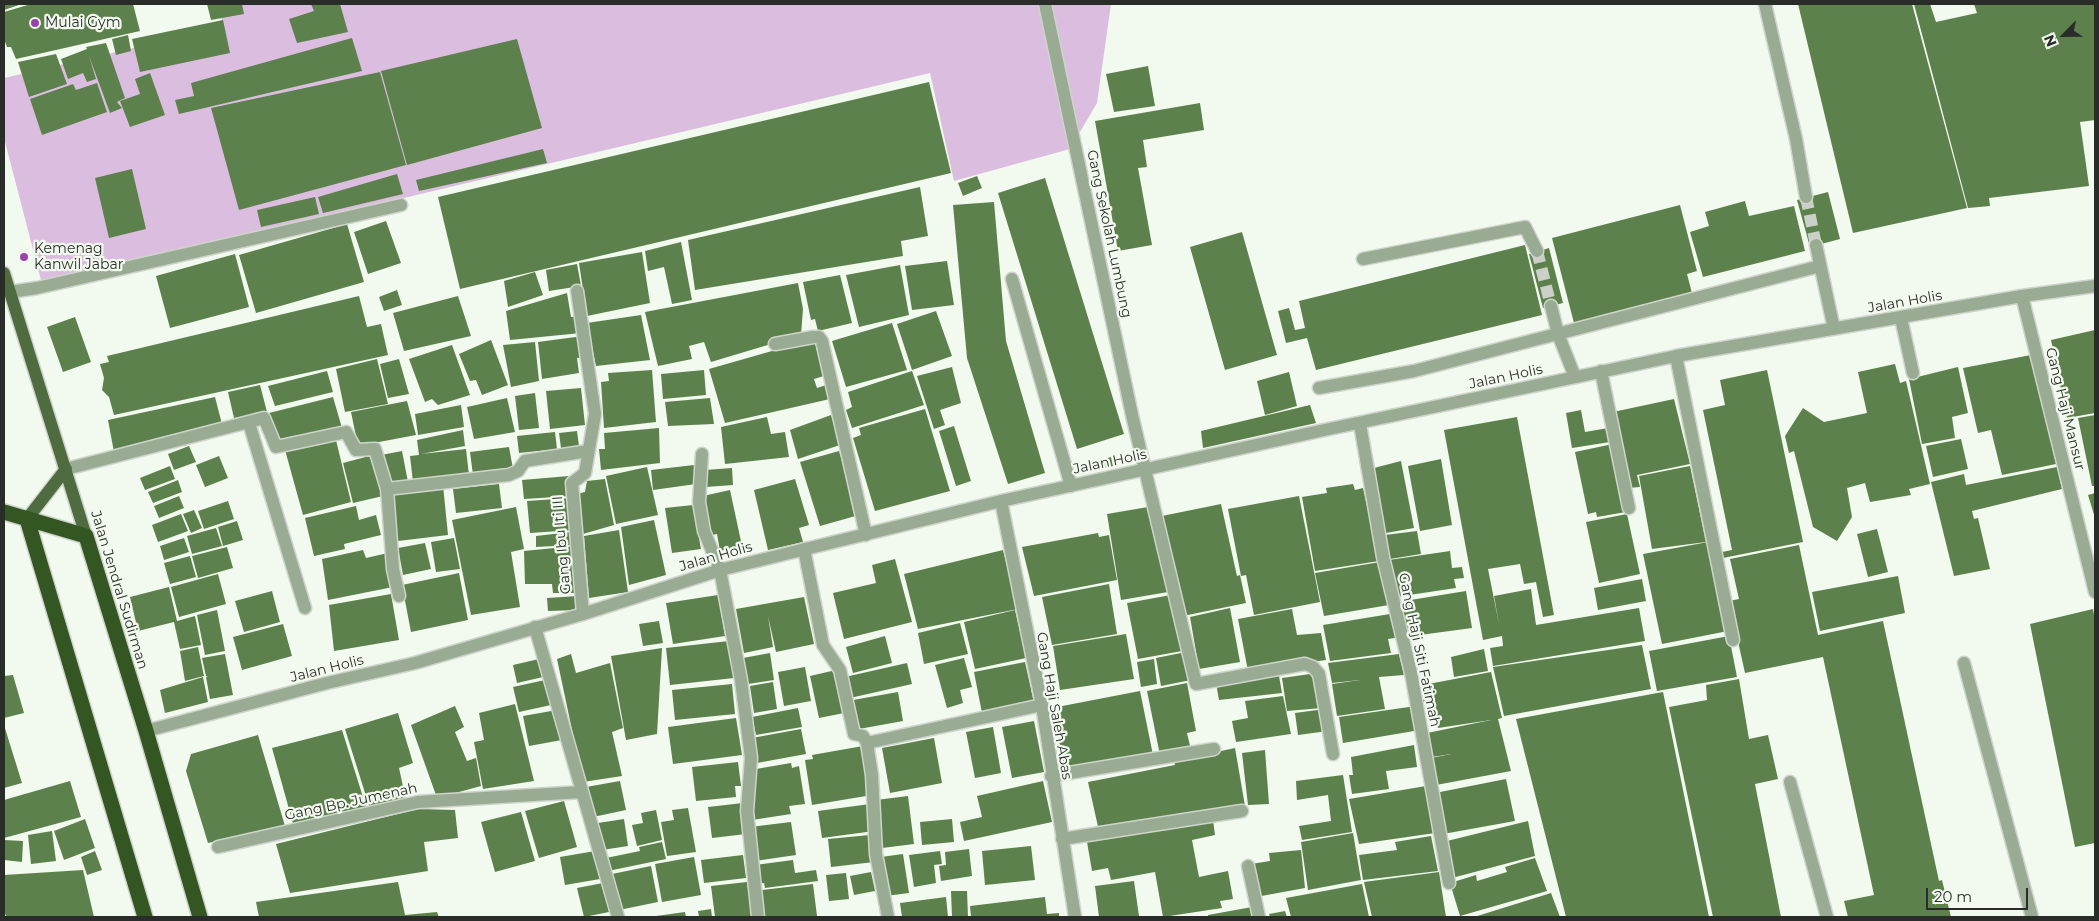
<!DOCTYPE html>
<html>
<head>
<meta charset="utf-8">
<style>
	body { margin:0 }
	#map { position:relative; width:2099px; height:921px; overflow:hidden; background:#f2f9ef; font-family:Montserrat,sans-serif }
	canvas { display:block }
	.frame { position:absolute; inset:0; border:5px solid #2a2c29; pointer-events:none }
	.north { position:absolute; left:2039px; top:10px; width:50px; height:50px; -webkit-text-stroke:4px #f2f9ef; paint-order:stroke; rotate:247deg; font-size:14px; font-weight:700; line-height:20px; text-align:center; color:#2a2c29 }
	.north::after { content:''; display:block; margin:auto; width:18px; height:22px; background:#2a2c29; clip-path:polygon(50% 0,100% 100%,50% 72%,0 100%) }
	.scale { position:absolute; left:1926px; top:888px; width:102px; height:22px; box-sizing:border-box; border:2px solid #2a2c29; border-top:0; padding-left:6px; font-size:15px; line-height:18px; white-space:nowrap; color:#2a2c29; -webkit-text-stroke:4px #f2f9ef; paint-order:stroke }
</style>
</head>
<body>
<div id="map">
<canvas width="2099" height="921"></canvas>
<div class="frame"></div>
<div class="north">N</div>
<div class="scale">20 m</div>
</div>
<script>
const ctx = document.querySelector('canvas').getContext('2d');
ctx.lineJoin = 'round';
function fillPath(path, color) {
  ctx.fillStyle = color;
  ctx.fill(path, 'evenodd');
}
function shape(rows) {
  const path = new Path2D();
  for (const r of rows) {
    path.moveTo(r[0], r[1]);
    for (let i = 2; i < r.length; i += 2) path.lineTo(r[i], r[i + 1]);
  }
  return path;
}
function stroke(path, color, width, dash) {
  ctx.strokeStyle = color;
  ctx.lineWidth = width;
  ctx.lineCap = dash ? 'butt' : 'round';
  ctx.setLineDash(dash || []);
  ctx.stroke(path);
}
function drawText(font, color, halo, rows, align = 'center') {
  ctx.font = font + ' Montserrat,sans-serif';
  ctx.lineWidth = 4.5;
  ctx.setLineDash([]);
  ctx.textBaseline = 'middle';
  ctx.strokeStyle = halo;
  ctx.fillStyle = color;
  for (const [text, x, y, turn = 0] of rows) {
    ctx.save();
    ctx.translate(x, y);
    ctx.rotate((+turn || 0) * Math.PI / 180);
    ctx.textAlign = isNaN(turn) ? turn : align;
    if (halo) ctx.strokeText(text, 0, 0);
    ctx.fillText(text, 0, 0);
    ctx.restore();
  }
}
fillPath(shape([
	[218,4,1111,4,1097,103,1070,149,954,181,930,73,42,284,4,138,4,78,224,27]
]), '#dbbedf');
fillPath(shape([
	[4,4,22,4,4,10],
	[31,4,133,4,140,31,16,59,11,47,7,47,4,39,4,12],
	[207,4,242,4,244,14,211,20],
	[311,4,340,4,348,32,297,43,289,19,314,11],
	[1798,4,1912,4,1967,208,1853,233],
	[1914,4,1930,4,1936,22,1977,13,1974,4,2095,4,2095,120,2080,122,2089,186,1989,198,1990,206,1968,208],
	[223,20,230,53,140,72,132,39],
	[128,35,131,51,116,55,112,39],
	[352,38,362,71,179,114,175,100,194,96,191,83],
	[517,39,542,128,407,165,381,71],
	[106,43,125,98,117,102,122,108,110,113,89,56,96,79,87,82,83,73,68,79,61,59,87,49,86,47],
	[56,54,67,84,29,97,18,62],
	[1148,66,1155,106,1114,112,1106,74],
	[380,72,406,165,239,210,211,108],
	[150,73,165,115,130,127,120,101,140,94,135,79],
	[929,82,951,173,460,289,438,197],
	[97,83,107,112,42,135,30,99,73,84,76,90],
	[1200,103,1204,130,1143,140,1147,167,1138,168,1152,245,1118,251,1095,121],
	[543,149,547,163,419,191,416,180],
	[132,169,146,229,109,238,95,178],
	[397,174,403,194,323,213,318,197],
	[977,176,982,188,963,196,958,183],
	[1045,178,1124,434,1077,449,998,193],
	[920,187,928,236,901,241,903,256,695,290,688,240],
	[1828,192,1840,239,1810,247,1797,200],
	[315,197,319,214,261,227,257,210],
	[1745,201,1749,216,1794,206,1805,251,1703,277,1690,232,1709,226,1705,212],
	[994,202,1006,341,1045,473,1008,484,967,358,953,205],
	[1680,205,1697,271,1687,274,1693,297,1575,327,1552,238],
	[386,221,401,263,368,274,354,232],
	[347,224,364,282,256,313,239,255],
	[1242,232,1277,355,1225,370,1190,247],
	[681,242,692,300,672,304,664,267,648,271,645,251],
	[1525,245,1542,315,1316,370,1307,338,1286,343,1278,311,1289,308,1295,330,1305,328,1299,301],
	[1549,248,1563,303,1543,308,1529,254],
	[642,252,650,303,587,316,579,263],
	[235,254,249,307,170,328,156,276],
	[947,261,954,305,912,310,905,266],
	[577,264,581,286,549,291,546,270],
	[900,265,909,315,859,327,846,275],
	[535,272,543,295,508,307,504,281],
	[840,275,852,323,818,331,815,319,811,320,803,282],
	[798,283,803,309,801,335,711,362,704,342,689,346,692,359,658,366,645,312],
	[397,290,402,305,384,311,379,297],
	[567,293,571,317,579,316,581,333,510,340,506,311],
	[359,296,367,327,381,324,388,355,114,415,109,397,102,390,104,378,100,364,109,362,107,356],
	[458,296,471,336,404,351,393,313],
	[936,311,952,356,912,370,897,324],
	[641,315,650,360,596,366,587,323],
	[75,317,91,362,63,372,47,327],
	[892,323,907,370,846,387,832,341],
	[2095,330,2095,413,2067,418,2051,340],
	[583,336,585,357,577,358,579,373,542,379,538,342],
	[814,339,824,376,814,379,817,388,826,385,830,399,725,423,709,369],
	[491,340,508,385,482,395,476,380,470,381,459,354],
	[535,342,539,381,511,387,503,345],
	[452,345,470,395,438,405,432,399,425,402,409,359],
	[2031,355,2056,464,2002,475,1991,430,1978,433,1963,368],
	[377,359,388,404,345,412,336,369],
	[399,359,409,394,388,398,380,364],
	[1895,364,1900,383,1906,381,1930,484,1909,489,1911,495,1870,502,1865,483,1847,488,1852,517,1837,541,1813,527,1794,451,1789,453,1785,436,1803,408,1824,422,1867,413,1858,372],
	[952,367,961,403,940,410,945,425,934,429,917,376],
	[1958,367,1968,413,1952,417,1955,438,1922,444,1909,379],
	[652,370,656,422,604,428,601,382,609,381,608,373],
	[704,370,706,395,663,399,661,374],
	[1767,370,1803,542,1723,558,1722,552,1732,550,1703,410,1725,405,1720,380],
	[327,371,333,392,275,406,268,386],
	[912,371,924,405,852,428,846,410,852,407,848,392],
	[1289,372,1297,406,1265,415,1257,381],
	[260,385,267,412,234,418,228,392],
	[581,388,585,425,550,429,546,391],
	[535,393,539,428,519,430,515,396],
	[215,397,223,428,114,452,108,420],
	[333,397,342,428,278,444,269,413],
	[507,398,515,432,474,439,467,407],
	[710,398,714,424,668,426,665,402],
	[1674,399,1690,464,1637,475,1640,487,1628,488,1613,412],
	[407,401,416,435,358,446,351,412],
	[461,405,464,427,418,435,415,414],
	[1310,405,1316,423,1203,448,1201,431],
	[925,409,950,491,875,511,853,438,861,435,859,428],
	[1581,410,1585,432,1608,428,1610,442,1572,448,1566,413],
	[831,415,840,445,798,459,790,430],
	[2095,415,2095,486,2092,486,2078,418],
	[767,417,771,434,785,432,789,457,725,464,721,427],
	[1517,417,1554,615,1543,617,1536,582,1524,584,1520,564,1488,569,1499,624,1494,596,1531,589,1536,625,1639,608,1645,641,1493,666,1490,648,1503,646,1502,636,1483,640,1444,430],
	[954,426,971,481,956,486,939,431],
	[659,428,660,463,601,470,599,449,605,449,604,433],
	[463,430,465,446,421,454,466,449,469,475,413,482,410,456,419,455,417,440],
	[577,431,579,446,561,448,559,433],
	[555,432,557,449,519,453,517,436],
	[335,436,351,502,303,515,285,450],
	[1961,439,1968,469,1933,477,1926,446],
	[1613,444,1626,512,1597,517,1596,512,1588,514,1575,452],
	[189,446,196,462,174,470,168,454],
	[509,447,513,469,473,475,470,452],
	[402,451,408,482,387,487,381,455],
	[839,451,859,515,820,526,800,462],
	[373,455,383,496,353,503,343,463],
	[219,456,228,478,205,487,196,465],
	[1111,457,1113,466,1082,474,1081,466],
	[1441,459,1452,525,1420,531,1408,466],
	[1401,461,1414,528,1386,533,1374,468],
	[694,465,696,484,653,490,651,470],
	[170,466,175,479,145,490,140,478],
	[1690,466,1706,542,1652,549,1639,476],
	[647,467,658,515,616,524,606,476],
	[2057,467,2062,489,1972,511,1974,519,1978,518,1990,569,1954,576,1931,482,1964,474,1966,485],
	[732,468,733,485,706,487,705,470],
	[569,476,571,496,524,499,522,480],
	[605,479,614,525,583,534,577,494,585,492,587,481],
	[795,479,809,525,799,528,803,542,768,550,754,490],
	[178,480,182,492,153,503,148,492],
	[499,484,502,508,456,513,453,489],
	[1353,484,1355,490,1363,488,1379,561,1315,571,1302,497,1327,493,1326,488],
	[443,485,448,535,398,541,392,493],
	[730,490,742,546,720,551,717,534,712,535,703,496],
	[2095,493,2095,518,2088,495],
	[179,496,184,508,159,518,154,506],
	[1299,496,1320,602,1254,615,1246,575,1241,576,1228,509],
	[571,498,574,530,530,533,527,501],
	[228,501,234,519,204,529,198,511],
	[1221,504,1237,576,1240,575,1246,603,1183,616,1162,516],
	[693,505,701,549,672,553,665,508],
	[356,506,359,520,376,515,381,535,344,544,345,549,314,556,305,518],
	[1154,506,1168,592,1121,600,1107,514],
	[516,507,524,549,511,552,520,607,471,615,452,520],
	[194,510,202,528,191,533,183,514],
	[181,514,188,531,158,542,152,525],
	[1627,514,1640,574,1599,583,1586,522],
	[654,520,666,575,629,585,621,527],
	[237,521,243,540,223,546,218,527],
	[216,528,222,546,192,554,187,536],
	[1877,529,1888,572,1868,577,1857,534],
	[619,530,628,592,589,598,584,536],
	[1417,531,1421,554,1390,559,1385,535],
	[571,532,572,545,536,547,536,536],
	[1098,533,1099,537,1109,535,1117,580,1034,596,1022,547],
	[184,538,189,552,164,560,160,546],
	[454,538,460,569,436,572,431,542],
	[1708,542,1728,631,1662,644,1643,554],
	[425,543,431,569,403,575,398,548],
	[1799,545,1818,635,1883,621,1939,881,1942,880,1951,917,1848,917,1844,901,1874,895,1823,657,1745,673,1729,601,1739,599,1730,559],
	[575,546,579,593,553,593,552,584,525,584,524,551],
	[227,547,233,568,198,578,192,556],
	[363,550,366,558,388,553,393,587,328,600,322,559],
	[1003,550,1018,609,918,629,904,574],
	[1450,551,1452,568,1462,567,1464,578,1454,579,1456,588,1396,597,1389,560],
	[190,556,196,577,170,584,164,563],
	[895,559,912,622,844,639,833,593,876,583,872,565],
	[1380,562,1389,605,1324,616,1315,573],
	[459,573,468,620,411,632,402,585],
	[218,574,226,604,179,617,171,587],
	[1898,576,1905,613,1820,631,1812,592],
	[1642,579,1646,601,1598,610,1594,588],
	[1109,584,1117,634,1052,645,1042,597],
	[169,587,177,621,195,616,201,645,180,649,174,622,138,631,130,597],
	[272,591,280,622,244,632,235,601],
	[1466,591,1472,628,1405,637,1398,602],
	[391,594,399,640,334,651,329,605],
	[718,595,725,636,673,644,666,603],
	[1171,595,1182,651,1138,659,1127,603],
	[578,596,578,610,548,611,547,598],
	[804,597,814,644,776,652,768,616,773,647,744,653,736,609],
	[1230,608,1240,662,1199,669,1190,617],
	[1292,609,1297,635,1321,633,1326,660,1248,671,1238,619],
	[2093,609,2095,621,2095,843,2075,847,2030,624],
	[217,610,225,651,205,655,197,615],
	[1015,610,1026,658,975,669,964,622],
	[1396,613,1401,637,1388,639,1391,653,1330,661,1323,625],
	[659,621,663,643,643,646,639,624],
	[960,623,968,654,924,664,918,633],
	[283,624,292,656,242,670,233,637],
	[1126,634,1134,679,1060,690,1053,646],
	[885,636,892,663,853,673,846,647],
	[1729,636,1737,677,1657,691,1649,651],
	[729,641,734,678,670,685,666,648],
	[1642,645,1651,689,1504,716,1493,667],
	[198,647,204,676,185,681,180,651],
	[662,648,657,734,626,740,611,656],
	[1484,649,1488,671,1454,677,1451,657],
	[1186,652,1191,680,1161,686,1156,658],
	[770,653,774,680,748,684,743,658],
	[225,654,233,695,210,699,206,677,208,676,206,676,202,658],
	[571,654,576,673,610,663,623,728,612,732,622,776,583,782,557,659],
	[1399,654,1404,675,1379,677,1385,709,1337,716,1332,684,1360,680,1332,683,1328,663],
	[964,658,972,687,960,690,963,703,947,708,935,665],
	[539,659,543,677,517,683,513,665],
	[1154,659,1157,684,1141,687,1137,662],
	[1025,662,1034,703,982,713,974,672],
	[907,663,912,684,850,698,845,677],
	[805,667,811,701,784,706,778,672],
	[836,670,844,713,819,718,810,676],
	[1491,672,1502,718,1498,719,1511,771,1436,785,1431,758,1451,754,1432,757,1427,733,1491,720,1438,728,1431,703,1423,704,1418,686],
	[1317,673,1322,708,1287,711,1282,678],
	[13,675,24,713,4,718,4,676],
	[1279,676,1282,693,1219,700,1216,683],
	[203,677,208,702,165,713,160,690],
	[1739,679,1749,739,1768,735,1778,779,1755,784,1781,917,1713,917,1669,707,1707,700,1706,685],
	[545,680,551,705,519,712,513,687],
	[773,682,777,709,754,713,750,686],
	[1187,683,1196,731,1187,733,1191,750,1160,755,1147,691],
	[732,684,735,714,675,720,672,690],
	[1140,691,1153,755,1065,770,1052,708],
	[898,692,903,721,859,729,853,700],
	[1663,692,1709,917,1566,917,1516,719],
	[1283,696,1291,734,1236,742,1232,721,1248,718,1245,701],
	[515,704,534,781,483,789,474,742,484,740,479,713],
	[455,706,464,727,455,732,467,761,476,758,481,786,437,798,411,725],
	[1416,706,1420,730,1343,743,1339,717],
	[798,708,802,727,756,735,752,717],
	[1325,709,1328,731,1298,735,1295,713],
	[557,710,562,740,529,746,523,716],
	[398,713,413,763,399,768,406,800,370,809,345,729],
	[736,718,742,755,673,764,668,727],
	[1034,721,1044,772,1012,778,1002,727],
	[4,725,22,783,4,788],
	[993,727,1001,773,975,778,966,732],
	[801,729,806,754,757,763,752,738],
	[342,730,367,810,294,827,272,748],
	[258,735,285,826,208,843,186,771,191,754],
	[934,738,942,783,890,793,882,748],
	[1414,745,1417,767,1386,771,1389,789,1352,794,1349,775,1353,775,1351,757],
	[863,746,872,795,812,805,805,760,813,759,812,755],
	[1235,748,1245,806,1099,831,1088,782,1175,765,1174,761],
	[1265,750,1269,804,1248,805,1242,753],
	[738,762,741,786,735,786,736,797,696,801,692,767],
	[791,763,792,768,799,766,805,804,789,806,791,814,752,820,749,798,755,797,750,770],
	[1343,775,1352,832,1302,840,1299,826,1331,821,1328,795,1297,800,1296,781],
	[1506,779,1515,821,1443,834,1435,793],
	[70,781,81,817,4,838,4,800],
	[620,781,626,810,593,817,586,787],
	[1043,781,1052,822,964,841,960,822,982,817,977,796],
	[1426,786,1435,833,1359,844,1349,799],
	[908,796,914,844,882,848,876,800],
	[564,801,577,847,539,858,525,811],
	[743,803,746,834,712,838,708,807],
	[870,804,874,831,822,838,818,811],
	[688,808,696,852,667,856,661,822,674,820,672,810],
	[418,809,455,810,458,838,424,842,428,871,290,893,276,844],
	[656,810,662,840,637,846,632,825,643,823,641,813],
	[521,812,535,861,495,872,481,822],
	[85,819,95,848,64,860,54,831],
	[624,819,628,846,602,850,598,823],
	[952,819,954,842,922,845,920,822],
	[1213,820,1215,835,1192,840,1199,877,1228,871,1233,899,1220,901,1222,908,1163,917,1155,872,1111,880,1108,868,1092,871,1087,842],
	[1528,821,1535,856,1452,878,1443,842],
	[791,822,796,855,755,861,750,827],
	[52,831,56,861,31,864,28,835],
	[1353,833,1361,880,1308,890,1301,842],
	[870,835,874,862,831,867,828,839],
	[1431,836,1438,871,1363,880,1359,855,1397,850,1395,842],
	[4,840,23,841,22,862,4,860],
	[662,842,666,859,608,871,606,858,640,851,639,847],
	[1031,846,1035,880,985,885,982,851],
	[969,849,972,876,941,881,939,866,946,865,945,852],
	[1301,850,1305,888,1256,897,1251,864,1270,861,1269,853],
	[95,851,102,870,87,875,81,857],
	[595,851,600,879,565,885,560,857],
	[940,851,942,864,934,865,936,883,914,887,909,855],
	[903,854,909,893,886,896,881,857],
	[743,855,746,878,704,883,701,860],
	[694,857,701,895,662,902,655,864],
	[1535,858,1547,891,1460,916,1450,883,1476,875,1477,881,1507,872,1505,867],
	[793,860,795,873,816,870,818,881,765,888,764,883,757,884,755,865],
	[651,866,658,902,619,910,612,874],
	[83,870,94,917,7,917,4,912,4,875],
	[871,872,875,891,854,895,850,876],
	[1439,872,1446,917,1372,917,1364,882],
	[846,873,849,899,829,901,826,875],
	[1134,881,1139,916,1099,917,1095,886],
	[398,882,405,915,437,912,439,917,259,917,256,902],
	[747,882,752,917,715,917,711,886],
	[603,883,609,912,584,917,577,888],
	[813,884,817,916,765,917,762,890],
	[1362,884,1369,917,1291,917,1286,898],
	[951,891,967,891,968,917,952,917],
	[1551,893,1560,917,1474,917],
	[946,897,948,917,902,917,900,903],
	[1045,897,1047,914,1059,913,1059,917,971,917,970,906],
	[1252,907,1255,917,1208,917,1208,915],
	[711,909,712,917,699,917,698,911],
	[1285,911,1287,917,1270,917,1269,914],
	[685,912,686,917,656,917,656,916]
]), '#5d814c');
stroke(shape([
	[1806,197,1816,245],
	[1537,251,1551,306]
]), '#cad0c7', 12, [12, 6]);
const minor = shape([
	[1045,4,1132,415,1196,684,1305,664,1313,667,1319,674,1333,754],
	[1765,4,1796,139,1806,197],
	[1816,245,1834,329],
	[1363,259,1525,227,1537,251],
	[1012,279,1071,486],
	[577,291,595,414,585,473,572,483,583,614],
	[10,292,37,288,401,205],
	[2022,296,2095,592],
	[1551,306,1558,334,1575,377],
	[1901,318,1913,373],
	[775,344,813,337,819,337,822,341,866,535],
	[1676,356,1733,640],
	[1601,371,1629,508],
	[1319,388,1414,371,1820,266],
	[249,423,305,608],
	[1360,424,1383,557,1411,673,1449,883],
	[702,454,699,502,704,531,720,570,741,680,751,758,747,811,758,917],
	[66,469,264,418,276,447,346,432,356,450,375,449,387,489,393,569,399,596],
	[387,489,509,475,518,471,525,461,588,451],
	[1001,501,1042,705,1075,917],
	[804,549,823,645,840,670,854,734,863,736,867,743,872,775,876,854,888,917],
	[535,627,618,917],
	[1964,663,2032,917],
	[146,731,327,683,415,663,583,614,720,570,1001,501,1329,429,1676,356,2022,296,2095,286],
	[867,743,1042,705],
	[1051,776,1214,749],
	[1790,782,1827,917],
	[1062,839,1242,811],
	[218,847,418,802,582,792],
	[1248,866,1259,917]
]);
const major = shape([
	[4,273,86,536],
	[27,519,66,469]
]);
const highway = shape([
	[4,512,86,536,146,731,200,917],
	[27,519,145,917]
]);
stroke(minor, '#ced4cb', 15);
stroke(major, '#ced4cb', 15);
stroke(highway, '#ced4cb', 18);
stroke(minor, '#9aab93', 12);
stroke(major, '#4f6c41', 12);
stroke(highway, '#345622', 15);
for (const [x, y, r, color] of [
	[35,23,5,"#9d41ab"],
	[24,257,5,"#9d41ab"]
]) {
  const dot = new Path2D();
  dot.arc(x, y, r, 0, 2 * Math.PI);
  ctx.fillStyle = color;
  ctx.fill(dot);
  stroke(dot, '#f2f9ef', 2);
}
drawText('14px', '#2a2c29', '#f2f9ef', [
	["Mulai Gym",45,23],
	["Kemenag",34,249],
	["Kanwil Jabar",34,265]
], 'left');
drawText('14px', '#2a2c29', '#f2f9ef', [
	["Gang Sekolah Lumbung",1109,234,78],
	["Jalan Holis",1905,302,-10],
	["Jalan Holis",1506,377,-12],
	["Gang Haji Mansur",2065,409,76],
	["Jalan Holis",1110,462,-12],
	["Gang Ibu Iti III",562,545,-95],
	["Jalan Holis",716,557,-16],
	["Jalan Jendral Sudirman",119,590,73],
	["Gang Haji Siti Fatimah",1419,650,78],
	["Jalan Holis",327,669,-14],
	["Gang Haji Saleh Abas",1054,706,80],
	["Gang Bp. Jumenah",351,802,-12]
]);
</script>
</body>
</html>
